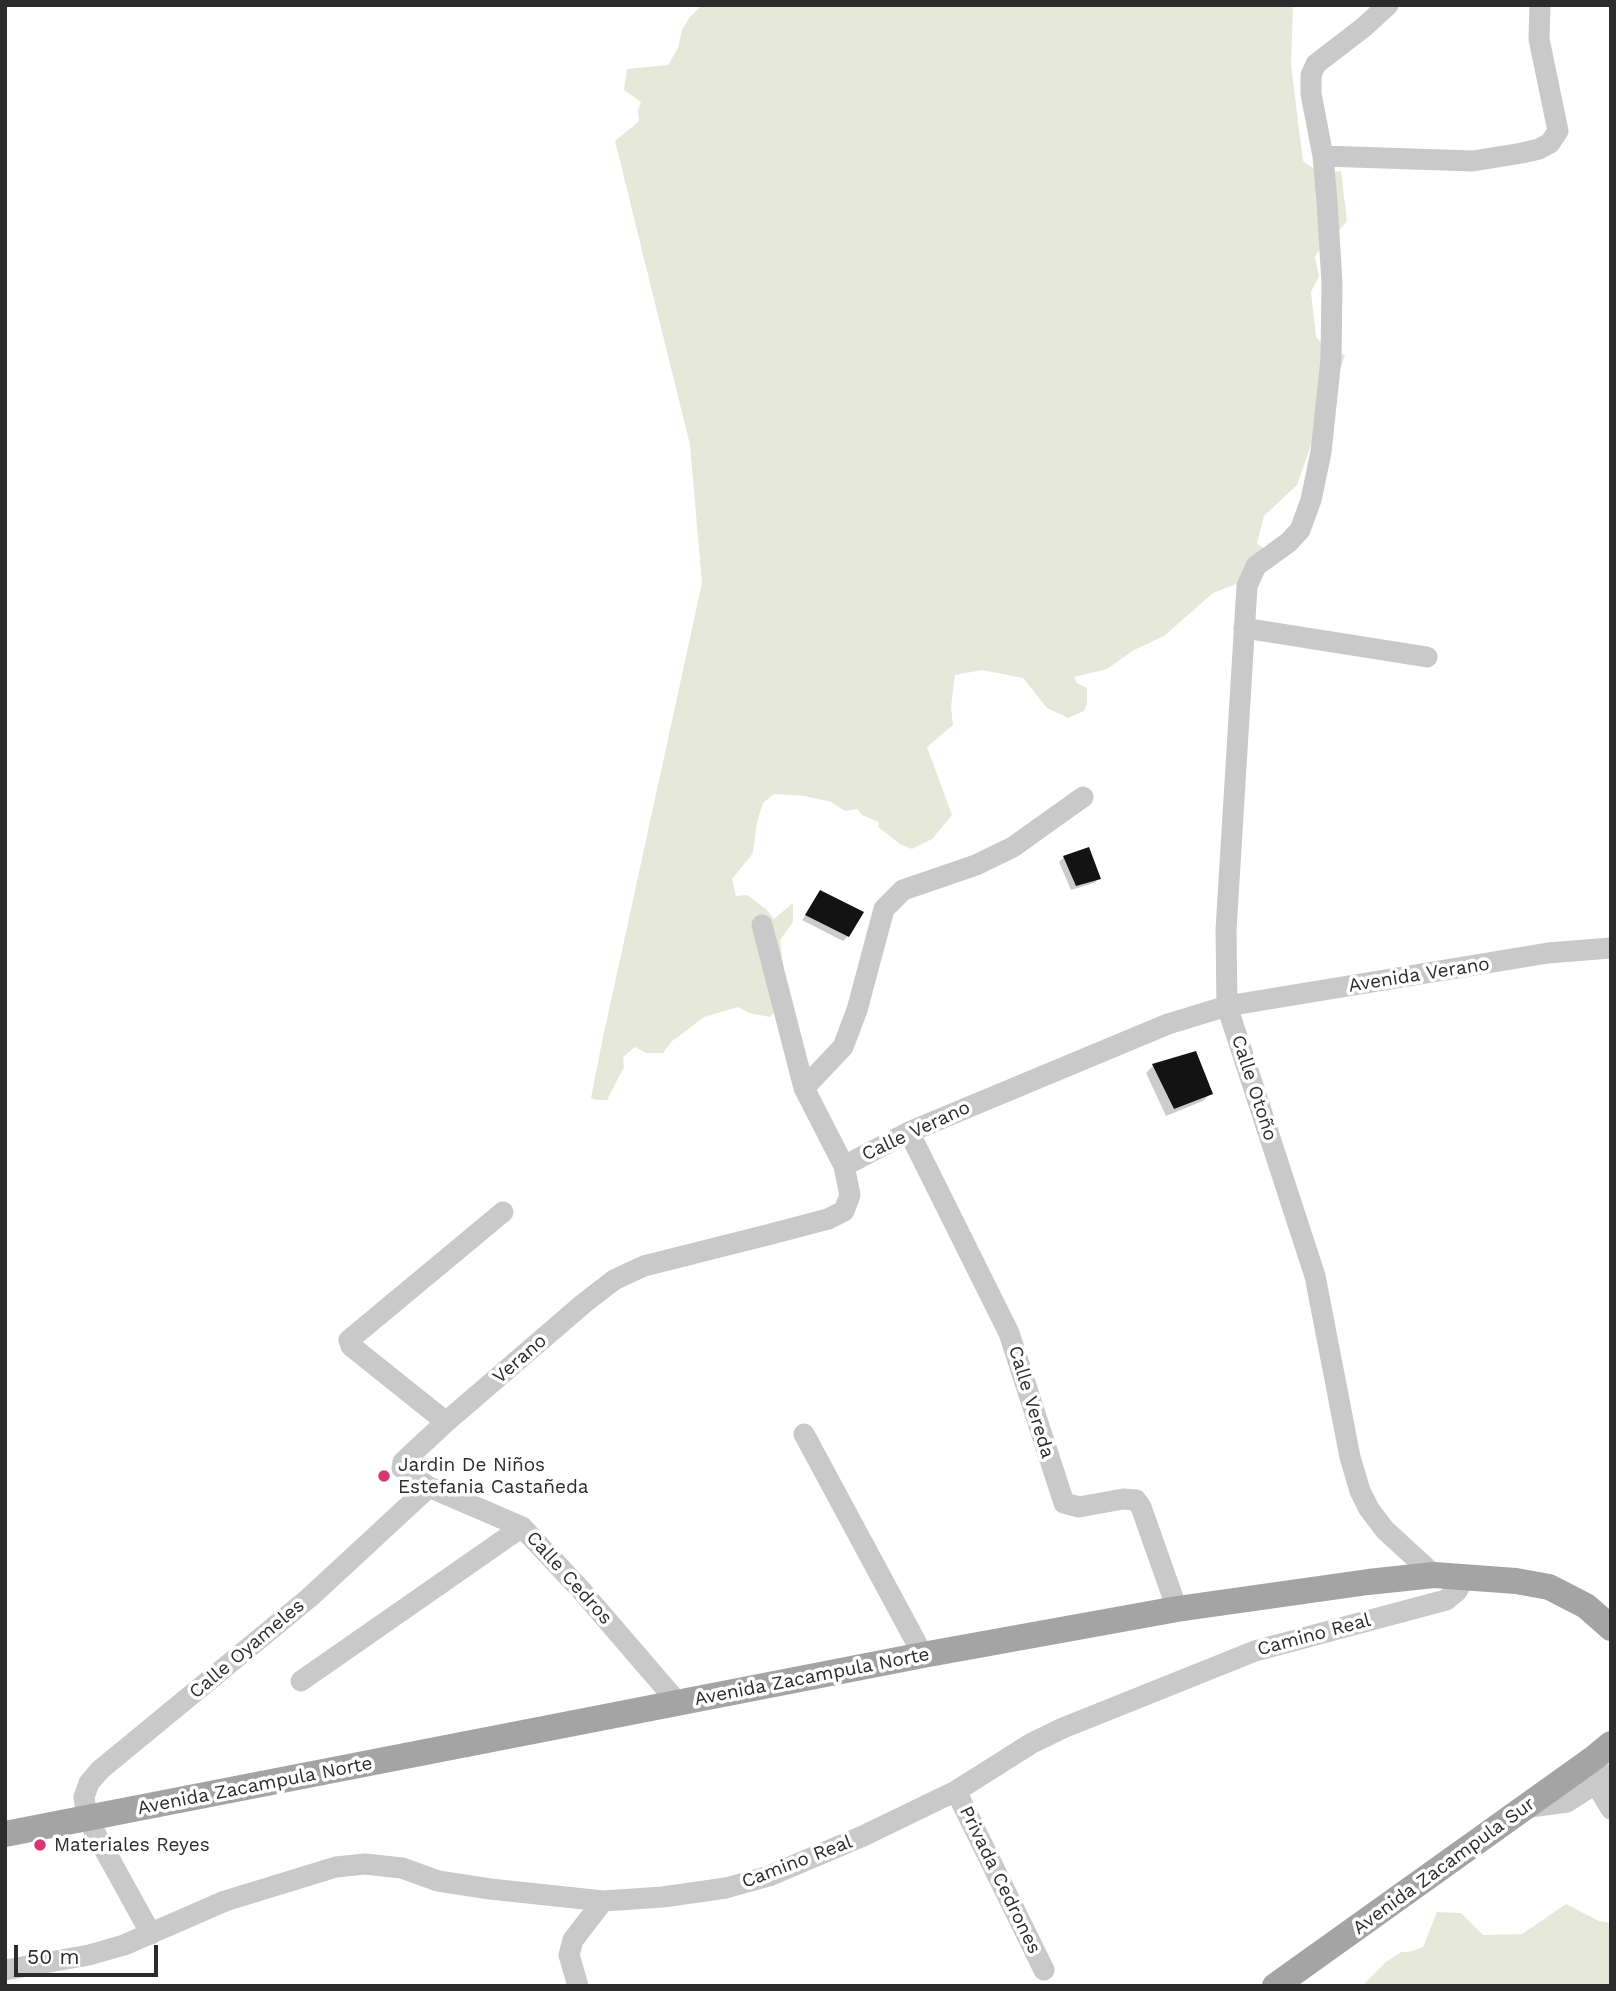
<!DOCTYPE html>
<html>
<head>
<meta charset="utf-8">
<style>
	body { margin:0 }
	#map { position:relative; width:1616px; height:1991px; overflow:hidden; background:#fff; font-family:"Work Sans",sans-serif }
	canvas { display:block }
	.frame { position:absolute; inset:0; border:7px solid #2c2c2c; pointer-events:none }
	.scale { position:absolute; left:14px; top:1945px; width:144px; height:32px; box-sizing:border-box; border:4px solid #2c2c2c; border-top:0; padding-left:9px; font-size:21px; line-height:24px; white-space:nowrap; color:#2c2c2c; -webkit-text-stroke:5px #fff; paint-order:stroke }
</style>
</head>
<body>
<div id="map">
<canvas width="1616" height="1991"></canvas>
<div class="frame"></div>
<div class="scale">50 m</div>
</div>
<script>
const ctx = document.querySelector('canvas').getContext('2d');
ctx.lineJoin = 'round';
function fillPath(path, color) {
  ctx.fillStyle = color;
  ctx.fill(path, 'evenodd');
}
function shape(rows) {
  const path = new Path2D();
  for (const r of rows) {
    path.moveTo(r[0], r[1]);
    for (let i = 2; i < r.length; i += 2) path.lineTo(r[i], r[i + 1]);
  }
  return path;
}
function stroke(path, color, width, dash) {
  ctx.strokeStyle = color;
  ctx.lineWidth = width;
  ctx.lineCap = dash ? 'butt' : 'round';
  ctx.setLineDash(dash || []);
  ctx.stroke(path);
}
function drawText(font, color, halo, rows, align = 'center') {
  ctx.font = font + ' "Work Sans",sans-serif';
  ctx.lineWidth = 7;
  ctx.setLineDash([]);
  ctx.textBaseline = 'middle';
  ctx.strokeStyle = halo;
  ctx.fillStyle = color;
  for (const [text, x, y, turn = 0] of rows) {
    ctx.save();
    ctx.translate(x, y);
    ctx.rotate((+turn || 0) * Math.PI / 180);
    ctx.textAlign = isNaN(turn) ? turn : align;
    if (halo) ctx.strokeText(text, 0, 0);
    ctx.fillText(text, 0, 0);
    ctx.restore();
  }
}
fillPath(shape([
	[702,5,1293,5,1291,65,1303,161,1320,173,1341,171,1347,221,1337,233,1326,238,1315,257,1319,276,1311,292,1316,337,1327,349,1345,355,1341,367,1337,371,1297,485,1264,516,1257,543,1272,556,1244,581,1213,593,1164,636,1134,650,1107,669,1074,677,1077,683,1087,688,1087,704,1084,711,1068,718,1047,708,1023,678,982,670,955,675,951,707,953,725,927,747,952,815,932,839,912,849,900,844,878,827,879,822,862,815,857,809,845,811,831,802,805,796,774,794,763,803,757,822,753,853,732,879,736,896,747,895,766,909,774,919,793,903,793,922,780,940,787,996,770,1017,749,1013,738,1007,704,1017,671,1042,663,1053,646,1053,635,1047,623,1057,624,1067,607,1100,597,1100,591,1098,602,1042,702,583,690,445,615,141,639,121,638,110,641,102,624,90,627,69,668,65,678,48,682,30,689,18],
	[1566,1904,1599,1921,1611,1923,1611,1986,1359,1986,1364,1984,1386,1962,1401,1952,1409,1952,1423,1947,1437,1912,1461,1913,1483,1935,1522,1934]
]), '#e6e9da');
fillPath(shape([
	[1064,857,1099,878,1094,883,1071,890,1059,862],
	[820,892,848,936,843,941,802,920],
	[1153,1066,1211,1093,1203,1101,1166,1116,1146,1073]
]), '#0003');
fillPath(shape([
	[1089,847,1101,879,1076,886,1063,856],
	[820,890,864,912,849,937,805,915],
	[1196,1051,1213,1094,1174,1109,1152,1064]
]), '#131313');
stroke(shape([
	[1388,5,1364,27,1316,64,1311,75,1311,94,1323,156,1327,202,1332,283,1331,359,1321,452,1311,500,1300,530,1289,542,1256,566,1247,586,1226,930,1227,1006,1315,1276,1350,1457,1360,1491,1369,1509,1385,1530,1434,1575],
	[1323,156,1473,161,1522,153,1539,149,1550,143,1558,131,1539,39,1540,5],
	[1244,628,1427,657],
	[762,925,804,1088,844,1166],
	[804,1088,843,1047,857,1010,884,909,903,890,976,865,1013,847,1083,797],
	[909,1132,1009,1333,1064,1503,1079,1507,1123,1499,1136,1500,1141,1507,1177,1609],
	[446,1422,351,1346,349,1340,503,1212],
	[804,1434,923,1655],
	[301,1681,522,1527],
	[679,1704,581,1590,522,1527,429,1487,402,1468,403,1462,446,1422,583,1304,614,1280,644,1266,771,1234,828,1219,844,1211,850,1195,844,1166,909,1132,1168,1024,1227,1006,1548,953,1611,948],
	[1596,1784,1611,1809],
	[956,1791,1044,1970],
	[1523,1808,1567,1802,1611,1774],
	[151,1934,87,1818,84,1797,89,1783,100,1770,309,1598,429,1487],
	[5,1970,89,1955,124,1945,225,1901,336,1867,365,1864,402,1868,438,1881,490,1889,603,1901,663,1897,726,1888,769,1876,863,1836,956,1791,1032,1743,1063,1728,1255,1651,1446,1600,1457,1591,1465,1576],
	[578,1986,569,1955,573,1940,603,1901]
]), '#c9c9c9', 21);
stroke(shape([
	[5,1834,923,1655,1177,1609,1368,1582,1434,1575,1516,1581,1549,1587,1586,1606,1611,1628],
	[1275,1986,1594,1758,1611,1744]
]), '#a4a4a4', 26);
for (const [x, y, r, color] of [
	[384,1476,7,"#d93771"],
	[40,1845,7,"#d93771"]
]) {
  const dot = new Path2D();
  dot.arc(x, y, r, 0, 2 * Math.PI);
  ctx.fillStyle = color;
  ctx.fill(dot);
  stroke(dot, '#fff', 2.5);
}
drawText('19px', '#2c2c2c', '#fff', [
	["Avenida Verano",1419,975,-9],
	["Calle Otoño",1254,1088,72],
	["Calle Verano",916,1131,-25],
	["Verano",520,1359,-41],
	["Calle Vereda",1031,1402,73],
	["Calle Cedros",569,1578,48],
	["Camino Real",1314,1635,-15],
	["Calle Oyameles",247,1649,-40],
	["Avenida Zacampula Norte",812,1677,-11],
	["Avenida Zacampula Norte",255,1786,-11],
	["Camino Real",797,1862,-21],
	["Avenida Zacampula Sur",1444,1866,-36],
	["Privada Cedrones",1000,1880,64]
]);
drawText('19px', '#2c2c2c', '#fff', [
	["Jardin De Niños",398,1465],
	["Estefania Castañeda",398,1487],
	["Materiales Reyes",54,1845]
], 'left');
</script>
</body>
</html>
